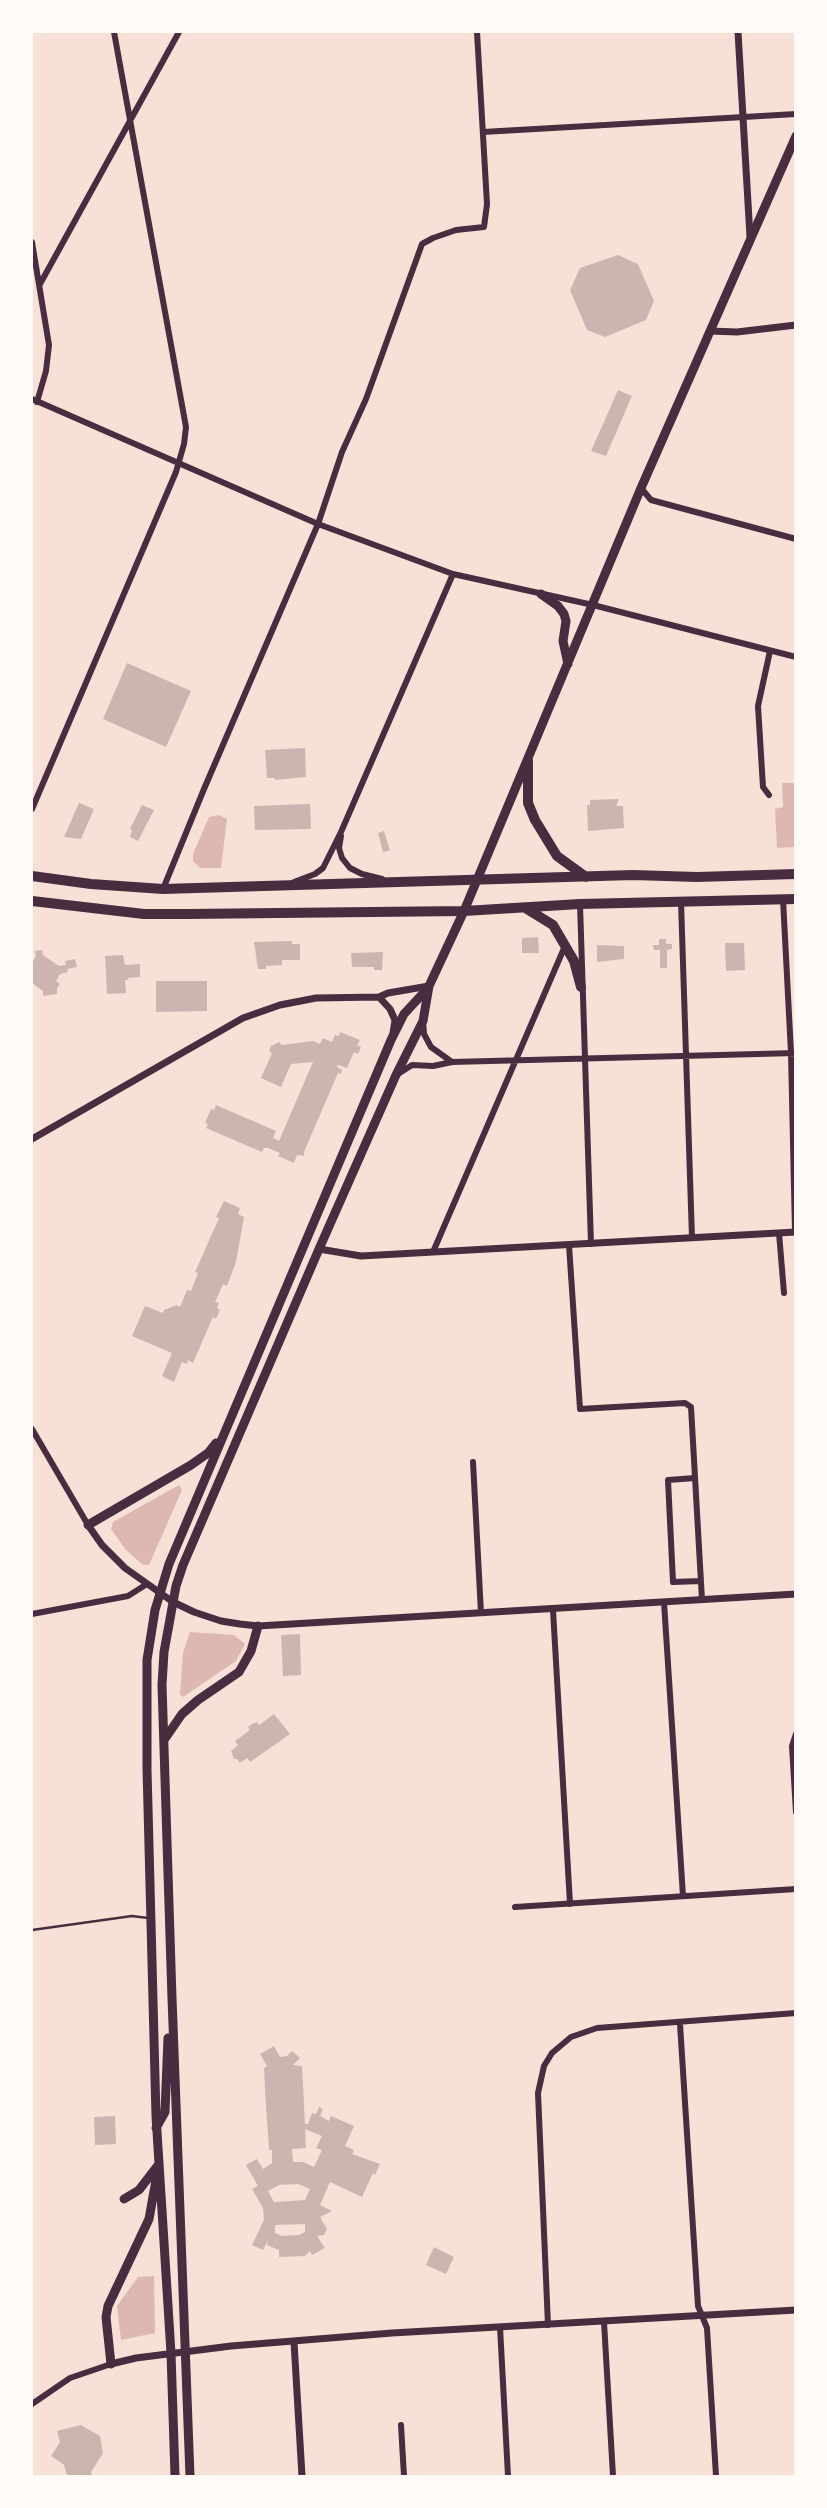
<!DOCTYPE html>
<html>
<head>
<meta charset="utf-8">
<style>
	body { margin:0 }
	#map { position:relative; width:827px; height:2508px; overflow:hidden; background:#f7e1d7; font-family:"Alegreya Sans",sans-serif }
	canvas { display:block }
	.frame { position:absolute; inset:0; border:33px solid #fffaf5; pointer-events:none }
</style>
</head>
<body>
<div id="map">
<canvas width="827" height="2508"></canvas>
<div class="frame"></div>
</div>
<script>
const ctx = document.querySelector('canvas').getContext('2d');
ctx.lineJoin = 'round';
function fillPath(path, color) {
  ctx.fillStyle = color;
  ctx.fill(path, 'evenodd');
}
function shape(rows) {
  const path = new Path2D();
  for (const r of rows) {
    path.moveTo(r[0], r[1]);
    for (let i = 2; i < r.length; i += 2) path.lineTo(r[i], r[i + 1]);
  }
  return path;
}
function stroke(path, color, width, dash) {
  ctx.strokeStyle = color;
  ctx.lineWidth = width;
  ctx.lineCap = dash ? 'butt' : 'round';
  ctx.setLineDash(dash || []);
  ctx.stroke(path);
}
fillPath(shape([
	[782,783,795,783,795,847,777,848,775,809,783,807],
	[219,815,227,819,221,868,200,868,193,861,193,854,209,817],
	[179,1485,182,1490,149,1565,143,1565,126,1550,111,1529,113,1522],
	[190,1632,234,1635,245,1644,236,1661,183,1697,180,1694,183,1653],
	[154,2276,155,2333,121,2340,117,2306,138,2277]
]), '#dcb8b0');
fillPath(shape([
	[618,255,638,264,654,301,646,320,605,337,587,330,570,290,580,268],
	[618,390,632,396,606,456,591,451],
	[127,663,191,691,166,747,103,719],
	[305,748,306,777,275,780,275,778,267,778,265,750],
	[619,799,616,806,623,806,624,828,588,831,587,805,590,805,590,800],
	[79,803,94,809,81,839,64,837],
	[310,804,311,829,255,830,254,806],
	[142,805,154,810,138,841,130,837,132,830,130,829],
	[384,831,390,850,383,852,378,833],
	[538,937,539,953,522,953,522,938],
	[659,939,666,939,666,944,672,944,672,949,667,950,667,968,660,968,660,950,654,950,653,945,659,945],
	[292,941,292,944,300,944,300,960,282,960,282,965,266,966,266,969,258,969,254,942],
	[725,943,744,943,745,970,726,971],
	[597,945,624,946,624,959,597,962],
	[42,950,43,955,59,966,66,965,65,961,75,959,77,967,67,969,68,972,60,974,56,981,60,984,57,988,57,994,43,996,43,991,32,983,32,963,36,956,35,951],
	[383,952,382,970,374,970,374,967,352,967,351,953],
	[123,955,125,965,140,964,140,977,128,978,128,980,125,980,126,993,107,994,105,956],
	[156,981,207,981,207,1011,156,1012],
	[340,1032,360,1040,357,1045,361,1047,358,1054,354,1052,347,1068,338,1065,337,1067,342,1070,341,1074,338,1073,304,1152,304,1156,297,1155,294,1163,278,1156,280,1153,268,1148,264,1148,262,1152,206,1128,208,1124,205,1123,211,1109,214,1110,216,1105,276,1131,273,1138,279,1141,313,1062,291,1064,281,1087,261,1078,272,1053,269,1051,271,1046,279,1042,282,1045,313,1041,320,1044,323,1038,332,1042,335,1035,339,1036],
	[224,1201,240,1208,238,1214,244,1217,236,1262,227,1286,223,1284,215,1302,219,1303,217,1308,220,1310,216,1319,213,1317,193,1363,188,1360,187,1364,182,1362,174,1382,162,1376,172,1353,132,1336,145,1306,163,1313,164,1310,177,1305,180,1307,187,1290,191,1291,198,1273,195,1272,219,1218,216,1217],
	[300,1634,301,1675,283,1676,281,1635],
	[274,1714,290,1734,250,1762,247,1758,240,1763,237,1759,234,1759,231,1751,238,1745,235,1741,250,1730,248,1727,252,1724,257,1722,259,1725],
	[274,2046,280,2057,287,2056,292,2051,300,2058,293,2065,302,2066,305,2124,308,2124,312,2113,316,2114,319,2107,323,2109,320,2116,329,2121,331,2116,354,2126,345,2146,354,2150,352,2154,380,2164,375,2175,373,2173,362,2197,330,2182,320,2205,332,2211,320,2217,327,2229,324,2235,317,2236,325,2248,312,2255,310,2251,305,2256,279,2257,279,2250,267,2245,268,2240,263,2250,252,2245,264,2220,263,2208,252,2189,258,2186,246,2165,257,2159,263,2169,272,2163,272,2150,269,2150,265,2090,264,2068,267,2066,260,2054],
	[305,2129,322,2136,316,2148,322,2150,314,2167,303,2162,293,2162,292,2149,306,2148],
	[298,2184,310,2189,305,2200,274,2202,268,2191,279,2185],
	[305,2224,305,2232,299,2235,282,2236,275,2233,275,2225],
	[115,2116,116,2144,95,2145,94,2117],
	[434,2247,454,2257,446,2274,426,2265],
	[81,2425,100,2436,103,2453,91,2472,92,2476,67,2476,64,2465,51,2456,60,2442,57,2431]
]), '#ccb4b1');
stroke(shape([
	[32,1930,132,1916,148,1918]
]), '#4a2c40', 2.5);
stroke(shape([
	[483,132,796,114],
	[32,242,49,345,46,371,37,402],
	[40,284,179,32],
	[32,399,318,524,453,574,593,605,796,657],
	[641,488,651,500,796,539],
	[769,795,763,787,758,706,770,651],
	[32,809,176,472,184,444,186,427,114,32],
	[341,836,339,848,342,858,350,868,362,874,382,879],
	[294,882,315,874,323,868,341,832,453,574],
	[163,889,204,789,318,524,342,452,366,399,422,244,433,238,456,230,484,227,487,204,477,32],
	[783,899,791,1053,795,1232],
	[681,902,692,1238],
	[580,904,591,1244],
	[423,1021,424,1034,431,1047,452,1062],
	[398,1074,412,1065,433,1066,452,1062,796,1053],
	[779,1233,784,1293],
	[569,1245,580,1409,685,1403,691,1407,702,1600],
	[433,1252,565,946],
	[32,1429,88,1525],
	[473,1462,481,1613],
	[695,1478,668,1480,673,1582,701,1581],
	[664,1602,683,1896],
	[553,1610,570,1904],
	[32,1614,128,1596,147,1584],
	[796,1734,792,1746,796,1812],
	[515,1907,796,1889],
	[680,2024,698,2306,707,2328,716,2476],
	[604,2322,613,2476],
	[548,2325,538,2093,544,2066,552,2053,571,2037,597,2028,796,2013],
	[500,2327,508,2476],
	[32,2404,70,2378,111,2364],
	[401,2425,404,2476]
]), '#4a2c40', 6);
stroke(shape([
	[738,32,750,237],
	[710,331,737,332,796,325],
	[379,997,390,1009,395,1020,393,1033],
	[32,1139,243,1018,280,1005,316,998,379,997,388,993,429,986],
	[319,1249,361,1256,796,1232],
	[88,1525,102,1545,125,1568,173,1602,194,1612,221,1621,240,1624,258,1626,796,1594],
	[294,2342,302,2476],
	[111,2364,136,2358,231,2346,392,2333,796,2310]
]), '#4a2c40', 7);
stroke(shape([
	[541,594,558,606,564,614,566,621,563,641,568,664],
	[88,1525,191,1465,208,1453,216,1443],
	[164,1740,182,1714,198,1700,239,1672,251,1651,258,1626],
	[156,2128,165,2112,168,2038],
	[124,2199,139,2190,159,2164],
	[111,2364,106,2317,108,2306,149,2219,156,2180],
	[175,2476,171,2353,156,2116,147,1769,147,1660,155,1610,169,1564,391,1040,404,1014,428,988],
	[190,2476,172,1998,162,1685,164,1652,176,1586,183,1565,319,1249,396,1075,423,1021,429,986,464,911,641,488,796,136]
]), '#4a2c40', 9);
stroke(shape([
	[528,761,528,803,535,820,557,856,586,877],
	[32,876,91,884,163,889,633,875,697,877,796,874],
	[32,901,144,914,187,914,464,911,580,904,796,899],
	[527,909,553,925,574,961,581,987]
]), '#4a2c40', 10);
</script>
</body>
</html>
